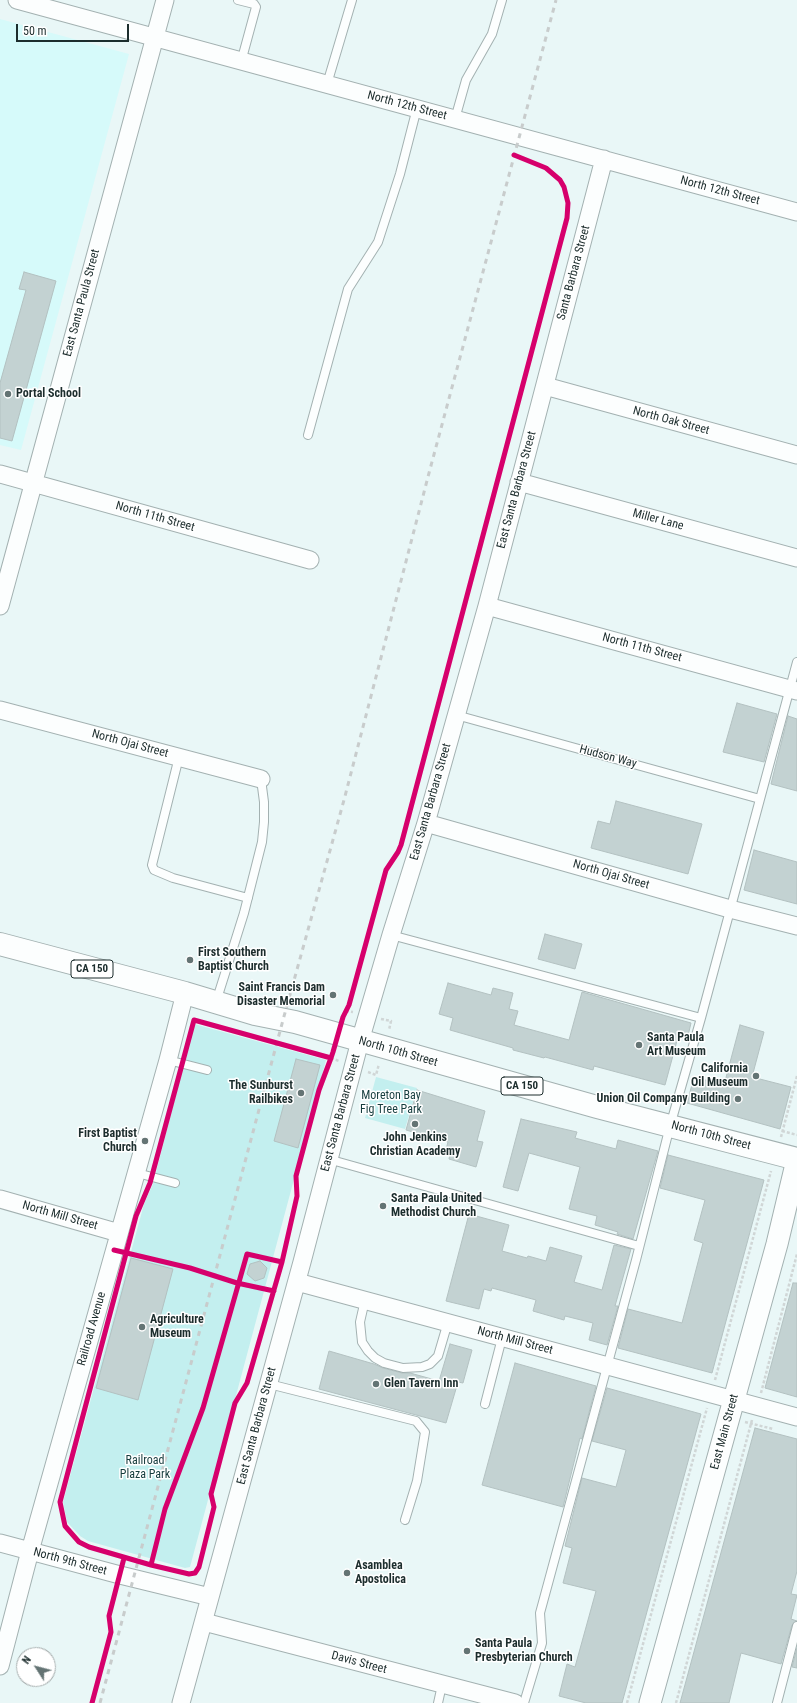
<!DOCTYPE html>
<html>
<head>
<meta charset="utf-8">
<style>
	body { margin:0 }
	#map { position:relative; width:797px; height:1703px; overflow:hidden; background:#e9f7f7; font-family:"Roboto Condensed",sans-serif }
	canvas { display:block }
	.north { position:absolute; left:16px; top:1647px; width:40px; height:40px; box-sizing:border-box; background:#fff; border:1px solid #a4abab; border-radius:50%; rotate:306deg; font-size:11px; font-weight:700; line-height:16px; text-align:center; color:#1c2d2d }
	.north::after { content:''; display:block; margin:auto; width:14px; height:18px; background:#647474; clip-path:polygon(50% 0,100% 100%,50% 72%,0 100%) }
	.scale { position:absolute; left:16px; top:24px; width:113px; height:18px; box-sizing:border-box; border:2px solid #1c2d2d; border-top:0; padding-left:5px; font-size:12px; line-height:14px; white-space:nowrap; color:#1c2d2d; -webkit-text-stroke:3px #fff; paint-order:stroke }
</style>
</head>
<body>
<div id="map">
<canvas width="797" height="1703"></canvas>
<div class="north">N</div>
<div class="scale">50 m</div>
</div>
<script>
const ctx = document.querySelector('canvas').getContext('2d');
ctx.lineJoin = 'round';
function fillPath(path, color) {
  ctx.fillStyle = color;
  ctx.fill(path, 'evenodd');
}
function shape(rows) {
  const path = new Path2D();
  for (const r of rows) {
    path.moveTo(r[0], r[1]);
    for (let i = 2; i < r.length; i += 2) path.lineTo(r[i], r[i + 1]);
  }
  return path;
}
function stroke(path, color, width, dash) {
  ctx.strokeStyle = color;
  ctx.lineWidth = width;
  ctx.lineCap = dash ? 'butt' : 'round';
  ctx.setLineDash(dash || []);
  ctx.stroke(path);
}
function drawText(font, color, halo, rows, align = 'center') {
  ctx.font = font + ' "Roboto Condensed",sans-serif';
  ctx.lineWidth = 3;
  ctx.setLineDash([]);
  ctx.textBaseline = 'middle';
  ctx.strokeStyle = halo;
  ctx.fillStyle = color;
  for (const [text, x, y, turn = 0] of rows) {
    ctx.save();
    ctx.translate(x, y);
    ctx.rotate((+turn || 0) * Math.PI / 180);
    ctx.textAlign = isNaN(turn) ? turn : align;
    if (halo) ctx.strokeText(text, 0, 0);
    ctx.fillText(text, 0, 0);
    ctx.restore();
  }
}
fillPath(shape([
	[0,19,129,54,21,450,0,445]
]), '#d6fafa');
fillPath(shape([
	[194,1024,326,1060,190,1567,185,1568,88,1541,80,1536,67,1522,63,1502,144,1204,153,1184],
	[376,1077,417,1088,405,1129,365,1118]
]), '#c3efef');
const building = shape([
	[24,272,56,281,12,441,0,438,0,383,26,290,19,289,24,272],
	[737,703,777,714,764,762,723,752,737,703],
	[788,716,797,719,797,791,771,784,788,716],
	[616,801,702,824,688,874,591,848,598,821,610,824,616,801],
	[754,850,797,862,797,904,744,890,754,850],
	[545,934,582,944,575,969,538,959,545,934],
	[448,983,491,995,493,988,513,993,509,1009,518,1011,514,1025,569,1040,582,992,691,1023,687,1040,678,1037,665,1085,594,1066,593,1070,545,1057,544,1058,513,1050,513,1048,450,1030,453,1018,439,1014,448,983],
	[740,1025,764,1032,752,1077,791,1087,780,1129,687,1103,694,1077,724,1085,740,1025],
	[296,1059,320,1065,298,1148,274,1141,296,1059],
	[417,1090,485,1111,477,1141,483,1142,476,1167,449,1159,450,1154,445,1153,448,1142,406,1130,417,1090],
	[521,1119,577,1132,575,1138,616,1149,618,1140,658,1151,633,1239,617,1234,618,1232,595,1225,597,1216,569,1209,580,1167,529,1153,518,1191,503,1187,521,1119],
	[668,1155,764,1180,712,1373,618,1348,628,1309,682,1323,703,1243,694,1240,705,1200,660,1188,668,1155],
	[469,1214,509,1225,502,1251,527,1258,528,1256,546,1261,550,1247,582,1256,574,1282,602,1290,614,1245,631,1249,615,1306,618,1306,607,1345,589,1340,593,1323,565,1316,564,1320,533,1311,536,1300,492,1288,491,1291,484,1289,479,1309,446,1301,469,1214],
	[131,1258,173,1269,138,1400,96,1388,131,1258],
	[260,1261,267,1268,264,1278,255,1281,247,1274,250,1264,260,1261],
	[793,1283,797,1283,797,1397,765,1388,793,1283],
	[450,1344,472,1350,463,1383,458,1382,446,1423,319,1389,329,1351,374,1364,383,1368,402,1373,410,1373,439,1381,450,1344],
	[515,1363,596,1386,582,1439,580,1438,563,1507,482,1485,515,1363],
	[607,1388,701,1414,622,1703,586,1703,559,1696,567,1664,575,1667,596,1591,563,1583,572,1548,565,1546,582,1478,616,1487,626,1450,592,1441,607,1388],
	[755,1428,797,1439,797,1571,791,1594,797,1595,791,1619,797,1621,792,1625,781,1664,741,1653,729,1703,680,1703,755,1428],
	[797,1648,797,1668,792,1667,797,1648]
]);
fillPath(building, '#c3d2d2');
stroke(building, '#b3c1c1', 1);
const service = shape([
	[238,0,254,4,256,7,241,62],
	[327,84,352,0],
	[455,119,466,80,492,34,502,0],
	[308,435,348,289,378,242,400,174,417,108],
	[456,715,760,799],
	[179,757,152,865,154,870,173,878,248,898],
	[391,935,701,1018],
	[216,1002,244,913,262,842,264,822,264,802,261,779],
	[168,1060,207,1070],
	[328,1159,639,1246],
	[137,1173,175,1183],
	[365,1300,360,1322,362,1342,368,1351,375,1358,384,1363,403,1368,422,1367,430,1364,438,1356,448,1322],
	[269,1384,416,1421,425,1432,417,1481,405,1520],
	[485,1404,502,1338],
	[438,1703,442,1685],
	[524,1703,542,1643,540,1613,636,1260,670,1126,701,1018,797,662],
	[777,1703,797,1626]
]);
const minor = shape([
	[17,0,797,212],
	[545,386,797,455],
	[0,474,310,560],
	[519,482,797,558],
	[0,606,165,0],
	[487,606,797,691],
	[0,710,261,779],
	[426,823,730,909,797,926],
	[0,1199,119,1233],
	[297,1282,797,1417],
	[0,1543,120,1575,210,1597],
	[204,1622,515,1703],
	[0,1666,30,1551,168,1060,185,993],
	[181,1703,302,1262,360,1041,391,935,426,823,487,606,604,159]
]);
const tertiary = shape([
	[650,1703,777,1244,797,1160]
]);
const primary = shape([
	[0,944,185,993,255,1014,295,1022,597,1107,797,1159]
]);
stroke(service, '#a3b1b1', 10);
stroke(minor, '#a3b1b1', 19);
stroke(tertiary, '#a3b1b1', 23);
stroke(primary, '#a3b1b1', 24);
stroke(shape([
	[346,1011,353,1012],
	[381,1019,391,1021,389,1030],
	[331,1058,339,1061],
	[368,1072,376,1075,379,1064],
	[782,1131,797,1135],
	[781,1137,797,1076],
	[715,1380,771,1171],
	[761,1393,797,1254],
	[745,1422,773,1429],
	[627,1703,707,1408],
	[676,1703,752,1420]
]), '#d0d6d6', 2.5, [3, 2]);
stroke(service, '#fcfefe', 8);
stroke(minor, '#fcfefe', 17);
stroke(tertiary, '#fcfefe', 21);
stroke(primary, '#fcfefe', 22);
stroke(shape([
	[100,1703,283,1020,344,800,429,473,556,0]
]), '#c8cccc', 3, [5, 5]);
stroke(shape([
	[331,1058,194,1020,150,1183,136,1216,60,1502,65,1526,79,1542,89,1547,151,1565,189,1574,195,1573,199,1567,214,1507,211,1494,235,1403,247,1383,282,1262,297,1196,296,1176,319,1090,331,1058,333,1052,343,1017,349,1005,386,870,398,852,401,845,567,218,568,203,564,187,560,180,546,168,514,155],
	[114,1250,190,1268,237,1283,274,1291],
	[151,1565,165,1509,203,1408,247,1254,282,1262],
	[92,1703,111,1632,109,1616,124,1558]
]), '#d6006c', 5);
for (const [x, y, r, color] of [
	[8,394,4,"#647474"],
	[190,960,4,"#647474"],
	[333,995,4,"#647474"],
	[639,1045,4,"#647474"],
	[756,1076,4,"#647474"],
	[301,1093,4,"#647474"],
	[738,1099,4,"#647474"],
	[415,1124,4,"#647474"],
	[145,1141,4,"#647474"],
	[383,1206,4,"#647474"],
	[142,1327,4,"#647474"],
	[376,1384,4,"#647474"],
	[347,1573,4,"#647474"],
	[467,1651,4,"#647474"]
]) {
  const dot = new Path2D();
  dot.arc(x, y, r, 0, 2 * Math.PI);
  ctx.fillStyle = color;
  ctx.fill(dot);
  stroke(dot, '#fff', 1.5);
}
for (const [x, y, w] of [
	[92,969,42],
	[522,1086,42]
]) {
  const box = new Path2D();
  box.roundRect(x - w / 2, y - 9, w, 18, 3);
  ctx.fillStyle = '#fff';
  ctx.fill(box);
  stroke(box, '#1c2d2d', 1);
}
drawText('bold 11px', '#1c2d2d', null, [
	["CA 150",92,969],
	["CA 150",522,1086]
]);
drawText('12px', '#1c2d2d', '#fff', [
	["North 12th Street",407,106,15],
	["North 12th Street",720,191,15],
	["Santa Barbara Street",574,273,-75],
	["East Santa Paula Street",82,303,-75],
	["North Oak Street",671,421,15],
	["East Santa Barbara Street",517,490,-75],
	["North 11th Street",155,517,16],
	["Miller Lane",658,520,15],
	["North 11th Street",642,648,15],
	["North Ojai Street",130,744,15],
	["Hudson Way",608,757,15],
	["East Santa Barbara Street",431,802,-74],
	["North Ojai Street",611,875,16],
	["North 10th Street",398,1052,16],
	["East Santa Barbara Street",341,1113,-75],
	["North 10th Street",711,1136,15],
	["North Mill Street",60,1216,16],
	["Railroad Avenue",92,1329,-74],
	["North Mill Street",515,1341,15],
	["East Santa Barbara Street",257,1426,-75],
	["East Main Street",725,1432,-75],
	["North 9th Street",70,1562,15],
	["Davis Street",359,1663,15]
]);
drawText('bold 12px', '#1c2d2d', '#fff', [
	["Portal School",16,394],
	["First Southern",198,953],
	["Baptist Church",198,967],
	["Saint Francis Dam",325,988,"right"],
	["Disaster Memorial",325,1002,"right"],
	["Santa Paula",647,1038],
	["Art Museum",647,1052],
	["California",748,1069,"right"],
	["Oil Museum",748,1083,"right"],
	["The Sunburst",293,1086,"right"],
	["Railbikes",293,1100,"right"],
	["Union Oil Company Building",730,1099,"right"],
	["First Baptist",137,1134,"right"],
	["Church",137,1148,"right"],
	["John Jenkins",415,1138,"center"],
	["Christian Academy",415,1152,"center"],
	["Santa Paula United",391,1199],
	["Methodist Church",391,1213],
	["Agriculture",150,1320],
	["Museum",150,1334],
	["Glen Tavern Inn",384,1384],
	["Asamblea",355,1566],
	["Apostolica",355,1580],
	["Santa Paula",475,1644],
	["Presbyterian Church",475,1658]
], 'left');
drawText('12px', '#153c3d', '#fff', [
	["Moreton Bay",391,1096],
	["Fig Tree Park",391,1110],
	["Railroad",145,1461],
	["Plaza Park",145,1475]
]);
</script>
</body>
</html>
